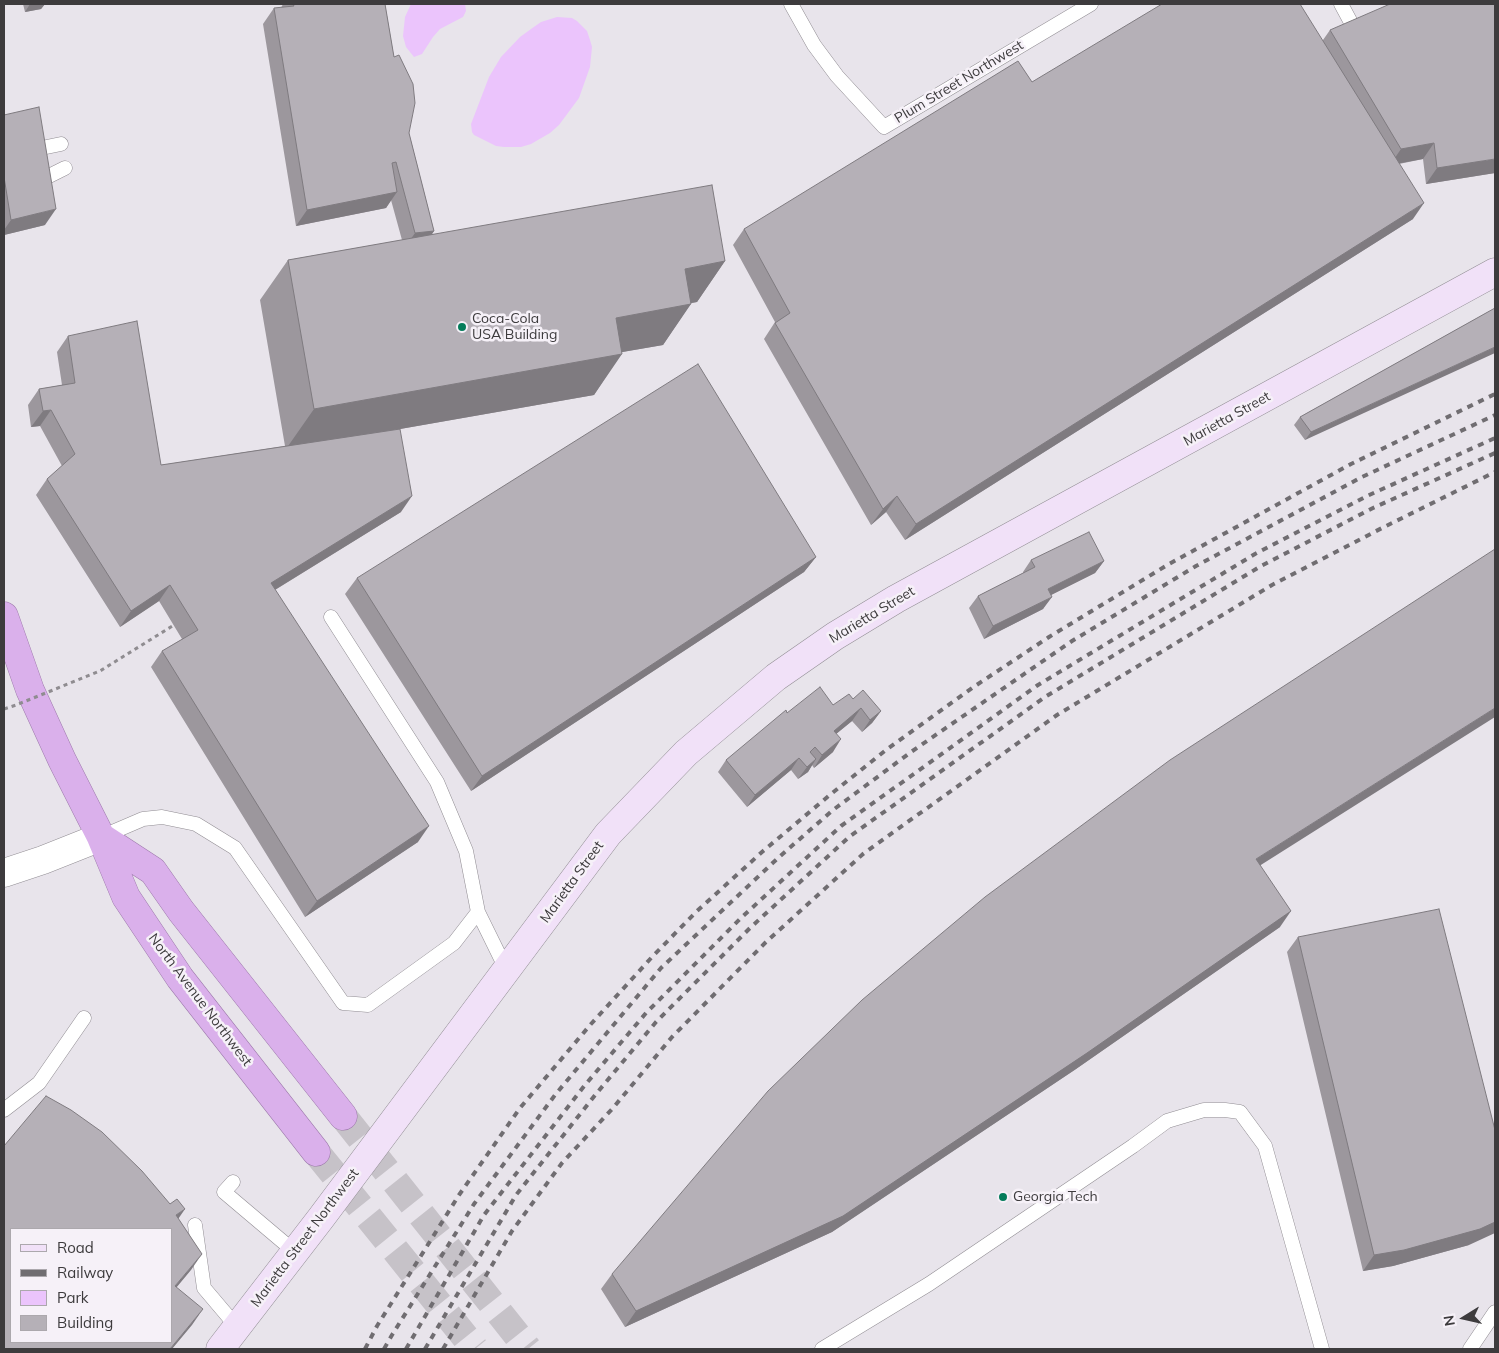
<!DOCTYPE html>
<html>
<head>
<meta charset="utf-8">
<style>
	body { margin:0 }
	#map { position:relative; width:1499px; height:1353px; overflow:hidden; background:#e8e4eb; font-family:Mulish,sans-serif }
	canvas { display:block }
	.frame { position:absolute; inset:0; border:5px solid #3d3b3d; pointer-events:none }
	.legend { position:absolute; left:10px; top:1228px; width:162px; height:115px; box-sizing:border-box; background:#f6f1f8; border:1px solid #aca8ad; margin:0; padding:6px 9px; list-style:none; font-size:15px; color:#3d3b3d }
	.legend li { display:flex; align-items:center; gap:10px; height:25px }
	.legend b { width:25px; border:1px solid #aca8ad }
	.north { position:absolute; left:1439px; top:1293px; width:50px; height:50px; -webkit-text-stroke:4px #f6f1f8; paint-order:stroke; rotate:260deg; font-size:14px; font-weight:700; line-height:20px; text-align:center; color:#3d3b3d }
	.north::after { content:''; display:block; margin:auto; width:18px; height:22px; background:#3d3b3d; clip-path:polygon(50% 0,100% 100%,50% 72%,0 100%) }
</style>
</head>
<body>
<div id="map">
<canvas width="1499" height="1353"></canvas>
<div class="frame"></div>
<ul class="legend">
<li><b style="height:6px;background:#f1e1f8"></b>Road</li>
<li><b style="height:6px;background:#706d71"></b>Railway</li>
<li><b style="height:14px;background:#ebc4fc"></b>Park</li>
<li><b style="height:14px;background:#b5b0b7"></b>Building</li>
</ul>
<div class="north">N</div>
</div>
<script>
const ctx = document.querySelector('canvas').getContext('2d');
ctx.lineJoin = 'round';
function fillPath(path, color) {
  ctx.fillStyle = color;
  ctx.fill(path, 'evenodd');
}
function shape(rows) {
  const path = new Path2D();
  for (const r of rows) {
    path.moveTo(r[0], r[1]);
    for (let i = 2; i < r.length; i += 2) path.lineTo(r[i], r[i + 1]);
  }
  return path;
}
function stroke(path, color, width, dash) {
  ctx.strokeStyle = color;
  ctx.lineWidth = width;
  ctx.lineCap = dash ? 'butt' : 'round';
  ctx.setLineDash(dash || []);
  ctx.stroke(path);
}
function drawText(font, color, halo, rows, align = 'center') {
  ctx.font = font + ' Mulish,sans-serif';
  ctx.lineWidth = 5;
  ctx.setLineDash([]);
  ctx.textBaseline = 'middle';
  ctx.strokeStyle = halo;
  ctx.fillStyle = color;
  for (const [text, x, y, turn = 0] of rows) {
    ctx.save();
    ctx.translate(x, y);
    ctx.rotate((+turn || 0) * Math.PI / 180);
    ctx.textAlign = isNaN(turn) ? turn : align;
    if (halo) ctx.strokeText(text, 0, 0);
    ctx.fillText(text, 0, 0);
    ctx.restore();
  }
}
fillPath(shape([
	[411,4,465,4,466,11,463,17,440,29,433,37,422,54,414,57,406,47,403,36,405,17],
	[557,17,572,18,577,21,587,31,590,40,592,47,590,67,579,98,559,125,550,133,531,144,521,147,504,147,496,146,474,135,472,132,471,124,489,77,501,57,520,37,531,29,541,22]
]), '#ebc4fc');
stroke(shape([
	[343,1116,528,1349],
	[316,1152,475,1349]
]), '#c6c2c8', 28, [28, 14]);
const service = shape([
	[791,4,814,45,837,76,884,127,1091,4],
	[1341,4,1355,30],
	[32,150,61,144],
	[37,182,65,168],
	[331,617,437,782,466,851,478,912,507,971],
	[101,837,143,819,162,817,196,824,235,848,343,1003,368,1005,454,943,478,912],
	[4,1110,39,1083,84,1018],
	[233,1182,224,1192,295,1252],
	[195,1225,204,1288,237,1327],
	[822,1349,929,1284,1133,1146,1167,1121,1204,1110,1225,1110,1240,1112,1265,1146,1322,1349],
	[1470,1349,1495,1312]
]);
const minor = shape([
	[4,873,43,860,101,837]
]);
const secondary = shape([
	[220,1349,321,1218,608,834,686,753,776,677,835,636,896,599,1495,272]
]);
const trunk = shape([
	[4,616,30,690,62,760,101,837,126,897,180,978,316,1152],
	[101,837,153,871,181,911,343,1116]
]);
stroke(service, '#918d93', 15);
stroke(minor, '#918d93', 29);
stroke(secondary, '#918d93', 29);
stroke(trunk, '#9d7aab', 29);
stroke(service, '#fff', 14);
stroke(minor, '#fff', 28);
stroke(secondary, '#f1e1f8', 28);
stroke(trunk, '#dab0eb', 28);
stroke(shape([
	[365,1349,377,1326,459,1195,520,1108,591,1024,652,957,696,912,762,852,831,794,886,750,972,688,1049,637,1169,564,1351,464,1495,394],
	[384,1349,392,1335,474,1204,555,1095,661,968,778,858,833,810,911,752,1072,641,1196,566,1362,477,1495,415],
	[406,1349,484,1215,585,1085,646,1013,741,918,841,826,1038,685,1255,554,1367,496,1495,438],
	[425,1349,516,1195,596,1094,656,1022,750,928,849,837,1045,697,1261,566,1373,508,1495,453],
	[443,1349,512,1231,562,1163,613,1108,672,1037,765,943,863,854,1057,715,1272,585,1382,528,1495,472]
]), '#706d71', 4, [6, 6]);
stroke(shape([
	[4,709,16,705,100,671,174,625]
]), '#8f8c90', 3, [4, 4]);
fillPath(shape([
	[23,4,45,4,41,9,25,12],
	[283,4,385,4,394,57,409,133,434,231,432,234,725,261,697,302,691,303,663,345,622,352,594,395,400,429,401,512,275,590,418,842,305,917,151,667,162,651,182,639,159,601,120,627,36,495,47,479,62,466,40,426,31,427,28,405,39,389,62,385,57,352,68,336,161,465,285,446,260,300,288,260,402,240,391,200,386,208,296,226,263,24,274,8,281,8],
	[1330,30,1495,173,1426,184,1423,159,1399,164,1413,219,905,540,886,512,871,525,764,339,775,322,733,245,744,229,1032,82,1323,40],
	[4,115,45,225,4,235],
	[1495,308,1305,440,1294,425,1300,417],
	[816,557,804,572,471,791,345,594,357,578],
	[1031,560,1104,561,1095,573,1051,595,1043,609,984,639,969,608,978,596,1023,573,1023,572],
	[853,699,881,711,872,723,862,732,852,721,836,734,833,752,814,768,812,765,808,772,798,779,791,770,747,807,718,772,726,760,787,713,833,705],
	[1260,865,1280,927,1076,1069,832,1232,625,1327,601,1289,612,1274],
	[1298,937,1469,1245,1393,1266,1363,1271,1287,952]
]), '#9c979d');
fillPath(shape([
	[30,4,45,4,41,9,25,12],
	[1434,143,1423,159,1390,165,1401,149],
	[1495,159,1495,173,1426,184,1437,168],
	[397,192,386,208,296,226,307,210],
	[1424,203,1413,219,905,540,916,524],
	[56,209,45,225,4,235,4,230,11,220],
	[434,231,423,247,404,249,415,233],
	[725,261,697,302,657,309,685,269],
	[691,304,663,345,588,358,616,318],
	[1495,347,1495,353,1305,440,1311,432],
	[622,354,594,395,286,449,314,409],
	[51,410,40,426,31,427,43,411],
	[412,496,401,512,260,599,271,583],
	[897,496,886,512,871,525,883,509],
	[816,557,804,572,471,791,482,776],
	[1104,561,1095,573,1039,601,1048,589],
	[170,585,159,601,120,627,131,611],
	[1052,597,1043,609,984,639,993,626],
	[861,708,852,721,825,743,834,731],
	[1495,708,1495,717,1245,875,1256,859],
	[881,711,872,723,862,732,870,720],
	[841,739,833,752,814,768,822,755],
	[799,758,791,770,747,807,755,795],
	[816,759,808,772,798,779,807,767],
	[429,826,418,842,305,917,317,901],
	[1291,911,1280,927,1076,1069,832,1232,625,1327,636,1311],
	[185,1209,174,1225,176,1215],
	[1495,1222,1495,1233,1469,1245,1393,1266,1363,1271,1374,1255],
	[202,1254,191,1270,171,1294,175,1286],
	[203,1309,192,1325,172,1349,170,1349]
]), '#7f7b80');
const building = shape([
	[293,4,385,4,394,57,399,55,413,84,415,103,409,133,434,231,415,233,396,162,392,163,397,192,307,210,274,8,294,6,293,4],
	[1162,4,1300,4,1424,203,916,524,897,496,883,509,775,323,790,313,744,229,1018,61,1032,82,1162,4],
	[1390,4,1495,4,1495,159,1437,168,1434,143,1401,149,1330,30,1390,4],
	[39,107,56,209,11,220,4,177,4,115,39,107],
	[712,185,725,261,685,269,691,304,616,318,622,354,314,409,288,260,712,185],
	[1495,308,1495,347,1311,432,1300,417,1495,308],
	[137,321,161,465,400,429,412,496,271,583,429,826,317,901,162,651,198,630,170,585,131,611,47,479,75,454,51,410,43,411,39,389,75,383,68,336,137,321],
	[698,364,816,557,482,776,357,578,698,364],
	[1089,532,1104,561,1048,589,1052,597,993,626,978,596,1035,567,1031,560,1089,532],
	[1495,549,1495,708,1256,859,1291,911,1087,1053,843,1216,636,1311,612,1274,768,1091,862,1000,985,897,1170,760,1495,549],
	[820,687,833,705,849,694,853,699,863,690,881,711,870,720,861,708,834,731,841,739,822,755,815,747,810,752,816,759,807,767,799,758,755,795,726,760,786,710,787,713,820,687],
	[1439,909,1495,1130,1495,1222,1480,1229,1404,1250,1374,1255,1298,937,1439,909],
	[46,1096,71,1110,102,1132,142,1171,170,1204,177,1199,185,1209,176,1215,202,1254,175,1286,203,1309,170,1349,4,1349,4,1146,46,1096],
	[11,1229,171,1229,171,1342,11,1342,11,1229]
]);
fillPath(building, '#b5b0b7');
stroke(building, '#7f7b80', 1);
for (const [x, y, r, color] of [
	[462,327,5,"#047c5a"],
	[1003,1197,5,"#047c5a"]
]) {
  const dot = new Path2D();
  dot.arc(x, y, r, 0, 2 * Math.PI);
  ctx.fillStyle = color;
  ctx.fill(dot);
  stroke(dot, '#f6f1f8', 2);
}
drawText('14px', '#3d3b3d', '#f6f1f8', [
	["Plum Street Northwest",959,82,-31],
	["Marietta Street",1227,419,-29],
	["Marietta Street",872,615,-31],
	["Marietta Street",572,882,-54],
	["North Avenue Northwest",200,1000,53],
	["Marietta Street Northwest",305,1238,-53]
]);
drawText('14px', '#3d3b3d', '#f6f1f8', [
	["Coca-Cola",472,319],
	["USA Building",472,335],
	["Georgia Tech",1013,1197]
], 'left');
</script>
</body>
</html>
